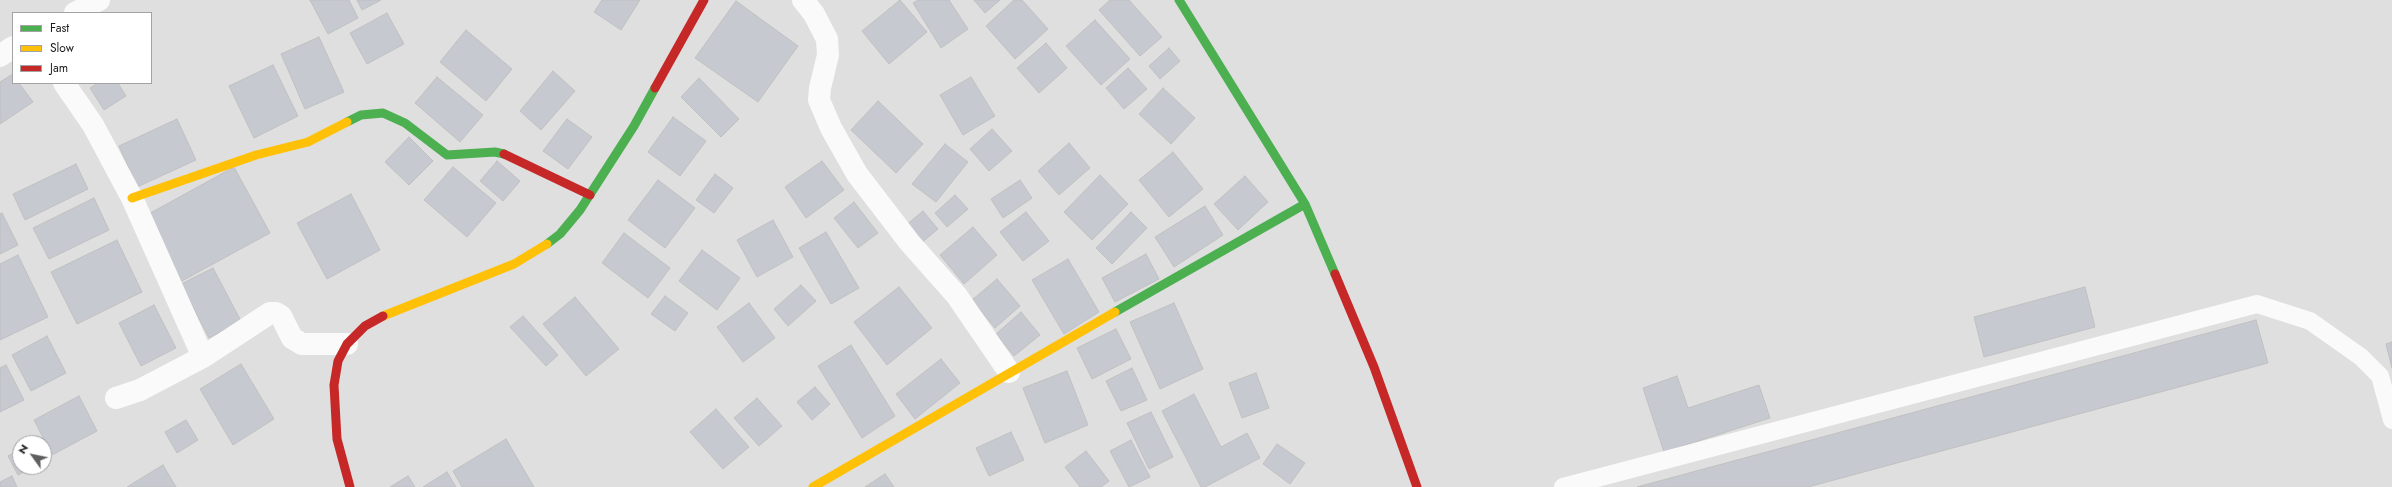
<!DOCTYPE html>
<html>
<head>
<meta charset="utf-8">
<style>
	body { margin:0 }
	#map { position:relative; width:2392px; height:487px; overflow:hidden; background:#dfdfe0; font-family:Jost,sans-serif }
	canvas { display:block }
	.legend { position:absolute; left:12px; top:12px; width:140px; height:72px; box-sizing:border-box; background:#fff; border:1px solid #a3a3a4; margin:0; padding:5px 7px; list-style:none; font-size:12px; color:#1a1a1b }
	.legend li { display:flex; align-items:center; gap:8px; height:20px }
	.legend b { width:20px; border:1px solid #a3a3a4 }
	.north { position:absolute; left:12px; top:435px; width:40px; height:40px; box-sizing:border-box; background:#fff; border:1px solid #a3a3a4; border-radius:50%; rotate:303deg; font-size:11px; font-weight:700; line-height:16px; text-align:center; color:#1a1a1b }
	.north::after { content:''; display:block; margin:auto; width:14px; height:18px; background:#5f5f60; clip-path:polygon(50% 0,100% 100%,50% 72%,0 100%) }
</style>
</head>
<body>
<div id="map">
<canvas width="2392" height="487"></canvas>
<ul class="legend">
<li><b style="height:5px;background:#4caf50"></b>Fast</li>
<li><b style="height:5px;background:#ffc107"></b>Slow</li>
<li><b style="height:5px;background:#c62828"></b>Jam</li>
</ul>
<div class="north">N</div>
</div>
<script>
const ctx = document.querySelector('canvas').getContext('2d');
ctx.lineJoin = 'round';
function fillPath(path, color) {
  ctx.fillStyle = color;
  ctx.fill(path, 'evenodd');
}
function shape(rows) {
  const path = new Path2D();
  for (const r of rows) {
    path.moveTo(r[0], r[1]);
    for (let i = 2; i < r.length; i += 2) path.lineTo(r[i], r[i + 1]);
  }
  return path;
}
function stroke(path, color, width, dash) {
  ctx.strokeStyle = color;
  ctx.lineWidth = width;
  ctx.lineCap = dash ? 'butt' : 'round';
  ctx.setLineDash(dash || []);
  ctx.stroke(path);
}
const building = shape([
	[310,0,349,0,358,18,328,34,310,0],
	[357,0,381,0,362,10,357,0],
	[602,0,640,0,621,30,594,12,602,0],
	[900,0,927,32,889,64,862,31,900,0],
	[918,0,949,0,968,29,941,48,913,3,918,0],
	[974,0,1000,0,985,13,974,0],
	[1014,0,1022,0,1048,29,1015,59,986,26,1014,0],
	[1110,0,1129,0,1162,37,1140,56,1099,10,1110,0],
	[736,1,798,46,758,102,695,58,736,1],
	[387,13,404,44,367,64,350,33,387,13],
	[1095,20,1130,59,1101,85,1066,46,1095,20],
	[466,30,512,69,486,101,440,62,466,30],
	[319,37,344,92,305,109,281,54,319,37],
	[1046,43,1067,68,1039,93,1017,68,1046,43],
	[1169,48,1180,61,1160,79,1149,66,1169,48],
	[273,65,298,116,254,138,229,86,273,65],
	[1128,68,1147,89,1124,109,1106,88,1128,68],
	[553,71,575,91,541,130,520,111,553,71],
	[13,74,13,83,19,83,33,102,0,124,0,82,13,74],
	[437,77,483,115,460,142,415,103,437,77],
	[971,77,995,116,963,135,940,95,971,77],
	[699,78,739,119,721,137,681,97,699,78],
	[98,83,118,83,126,96,104,110,90,88,98,83],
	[1163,88,1195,118,1171,144,1139,114,1163,88],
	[878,101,923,144,896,173,851,130,878,101],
	[673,117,706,141,680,176,648,152,673,117],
	[177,119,196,160,137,187,119,146,177,119],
	[567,119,592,137,568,169,543,151,567,119],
	[992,129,1012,151,989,171,970,149,992,129],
	[409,137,433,161,409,185,385,162,409,137],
	[1069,143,1090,168,1059,195,1038,171,1069,143],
	[945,144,968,162,936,202,912,184,945,144],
	[1173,152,1203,189,1169,217,1139,180,1173,152],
	[497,161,520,181,503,201,480,181,497,161],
	[822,161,844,190,806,218,785,187,822,161],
	[76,164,88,189,25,220,13,194,76,164],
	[234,167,270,233,180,282,145,216,234,167],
	[453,167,496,203,467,237,424,200,453,167],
	[715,174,733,188,714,213,696,200,715,174],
	[1100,175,1128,204,1092,240,1064,212,1100,175],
	[1245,176,1268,202,1238,230,1214,204,1245,176],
	[658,180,695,208,665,248,628,220,658,180],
	[1020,180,1032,198,1003,218,991,199,1020,180],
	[351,194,380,250,327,279,297,223,351,194],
	[955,195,968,209,947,227,935,213,955,195],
	[94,198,109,230,49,259,33,228,94,198],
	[854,202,878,233,858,248,834,218,854,202],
	[1205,206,1223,235,1174,267,1155,237,1205,206],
	[923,211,938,229,920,244,905,226,923,211],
	[1026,212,1049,241,1023,261,1000,232,1026,212],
	[1131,212,1147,228,1112,264,1096,248,1131,212],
	[2,213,18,245,0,254,0,214,2,213],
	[773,220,793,257,757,277,737,240,773,220],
	[973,227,997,255,964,284,940,255,973,227],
	[826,232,859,288,831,304,799,248,826,232],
	[624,233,670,268,648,298,602,263,624,233],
	[117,240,142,292,77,324,51,272,117,240],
	[702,250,740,278,717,310,679,281,702,250],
	[1146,254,1159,279,1115,302,1102,278,1146,254],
	[18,255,48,317,0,340,0,264,18,255],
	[1068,259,1099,312,1064,334,1032,280,1068,259],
	[213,268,241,321,209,338,181,284,213,268],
	[997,279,1020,306,995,328,972,300,997,279],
	[801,285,816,301,788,326,774,309,801,285],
	[899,287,932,328,887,365,854,322,899,287],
	[2085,287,2095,327,1984,357,1974,317,2085,287],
	[665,296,688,313,675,331,651,314,665,296],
	[575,297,619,349,586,376,543,324,575,297],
	[749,303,775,338,743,362,717,327,749,303],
	[1174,303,1203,369,1160,389,1130,322,1174,303],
	[154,305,176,348,141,366,119,323,154,305],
	[1021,312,1040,335,1014,356,996,334,1021,312],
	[523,316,558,355,546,366,510,327,523,316],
	[2256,320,2268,363,1808,487,1637,487,2256,320],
	[1116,329,1131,359,1092,379,1077,348,1116,329],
	[47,336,66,373,31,391,12,355,47,336],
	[2392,342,2392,368,2386,344,2392,342],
	[851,345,895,416,862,438,818,366,851,345],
	[941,359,960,383,915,419,896,394,941,359],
	[241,364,274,419,233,445,200,389,241,364],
	[6,365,24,400,0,412,0,368,6,365],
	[1132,368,1147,400,1121,411,1106,381,1132,368],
	[1067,371,1088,425,1045,443,1023,388,1067,371],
	[1256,373,1269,408,1242,418,1229,383,1256,373],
	[1677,376,1688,408,1759,385,1770,418,1664,452,1643,388,1677,376],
	[815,387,830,404,812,420,797,402,815,387],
	[1194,394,1221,447,1247,433,1260,458,1205,487,1201,487,1162,411,1194,394],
	[79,396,97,431,52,455,34,420,79,396],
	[757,398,782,426,759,446,734,418,757,398],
	[716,409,749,447,723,469,690,432,716,409],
	[1151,412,1173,457,1149,469,1127,423,1151,412],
	[186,420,198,440,177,453,165,432,186,420],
	[1011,432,1024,460,989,476,976,448,1011,432],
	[506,439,534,487,462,487,453,471,506,439],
	[1131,440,1150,477,1129,487,1110,451,1131,440],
	[1277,444,1305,463,1290,484,1263,464,1277,444],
	[20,450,20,467,33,467,18,475,8,456,20,450],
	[1086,451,1109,481,1101,487,1080,487,1065,467,1086,451],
	[163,465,176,487,127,487,163,465],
	[447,472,456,487,423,487,447,472],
	[885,474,894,487,865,487,885,474],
	[12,476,17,487,0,487,0,482,12,476],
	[408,476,415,487,390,487,408,476]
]);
fillPath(building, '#c6c9d0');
stroke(building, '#c0c0c1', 1);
stroke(shape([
	[1563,487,2257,304,2310,321,2361,357,2380,376,2392,420]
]), '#fafafa', 18);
stroke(shape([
	[803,0,814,14,827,39,828,55,820,88,819,100,831,128,857,174,910,243,957,296,1009,372],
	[75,13,99,0],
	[0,56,13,47],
	[64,83,93,125,132,198,203,357,270,313,276,313,281,316,292,338,302,344,347,344],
	[116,398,140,390,203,357]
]), '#fafafa', 22);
stroke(shape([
	[1179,0,1305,204,1335,274],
	[347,122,361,115,383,113,405,123,447,155,495,152,504,154],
	[547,244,560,234,580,210,634,126,655,88],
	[1115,312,1305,204]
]), '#4caf50', 9);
stroke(shape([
	[132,198,256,155,308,142,347,122],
	[383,316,514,264,547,244],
	[813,487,1115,312]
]), '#ffc107', 9);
stroke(shape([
	[655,88,704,0],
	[504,154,590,195],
	[1335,274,1374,367,1417,487],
	[350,487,337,439,334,385,338,361,347,344,365,326,383,316]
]), '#c62828', 9);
</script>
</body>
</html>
